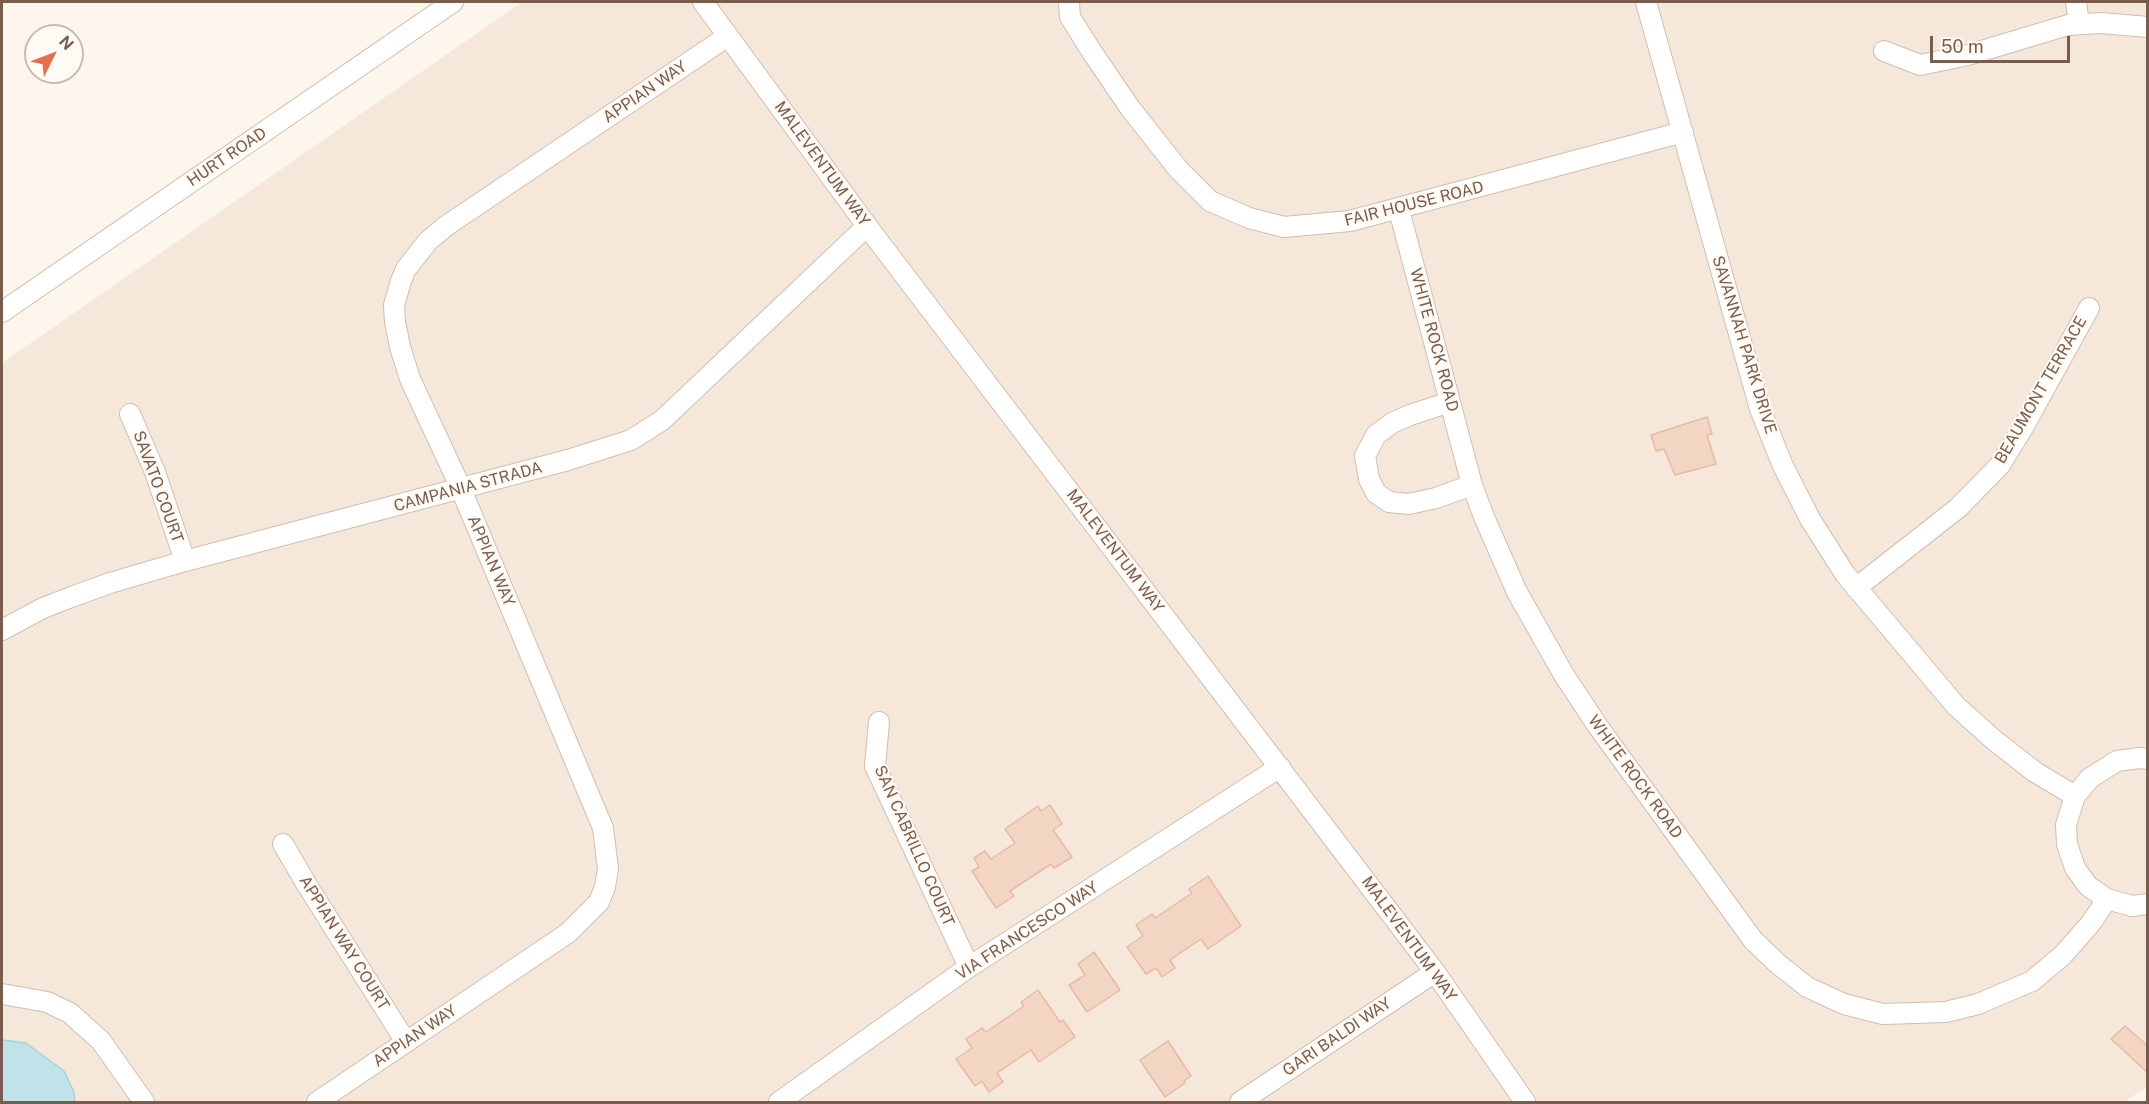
<!DOCTYPE html>
<html>
<head>
<meta charset="utf-8">
<style>
	body { margin:0 }
	#map { position:relative; width:2149px; height:1104px; overflow:hidden; background:#fdf6ec; font-family:"Public Sans",sans-serif }
	canvas { display:block }
	.frame { position:absolute; inset:0; border:3px solid #7a5c4d; pointer-events:none }
	.north { position:absolute; left:24px; top:24px; width:60px; height:60px; box-sizing:border-box; background:#fffaf3; border:2px solid #cabbb1; border-radius:50%; rotate:48deg; font-size:16px; font-weight:700; line-height:24px; text-align:center; color:#7a5c4d }
	.north::after { content:''; display:block; margin:auto; width:21px; height:27px; background:#e76f51; clip-path:polygon(50% 0,100% 100%,50% 72%,0 100%) }
	.scale { position:absolute; left:1930px; top:36px; width:140px; height:27px; box-sizing:border-box; border:3px solid #7a5c4d; border-top:0; padding-left:8px; font-size:18px; line-height:21px; white-space:nowrap; color:#7a5c4d; -webkit-text-stroke:4px #fffaf3; paint-order:stroke }
</style>
</head>
<body>
<div id="map">
<canvas width="2149" height="1104"></canvas>
<div class="frame"></div>
<div class="north">N</div>
<div class="scale">50 m</div>
</div>
<script>
const ctx = document.querySelector('canvas').getContext('2d');
ctx.lineJoin = 'round';
function fillPath(path, color) {
  ctx.fillStyle = color;
  ctx.fill(path, 'evenodd');
}
function shape(rows) {
  const path = new Path2D();
  for (const r of rows) {
    path.moveTo(r[0], r[1]);
    for (let i = 2; i < r.length; i += 2) path.lineTo(r[i], r[i + 1]);
  }
  return path;
}
function stroke(path, color, width, dash) {
  ctx.strokeStyle = color;
  ctx.lineWidth = width;
  ctx.lineCap = dash ? 'butt' : 'round';
  ctx.setLineDash(dash || []);
  ctx.stroke(path);
}
function drawText(font, color, halo, rows, align = 'center') {
  ctx.font = font + ' "Public Sans",sans-serif';
  ctx.lineWidth = 4.5;
  ctx.setLineDash([]);
  ctx.textBaseline = 'middle';
  ctx.strokeStyle = halo;
  ctx.fillStyle = color;
  for (const [text, x, y, turn = 0] of rows) {
    ctx.save();
    ctx.translate(x, y);
    ctx.rotate((+turn || 0) * Math.PI / 180);
    ctx.textAlign = isNaN(turn) ? turn : align;
    if (halo) ctx.strokeText(text, 0, 0);
    ctx.fillText(text, 0, 0);
    ctx.restore();
  }
}
fillPath(shape([
	[522,2,2147,2,2147,1087,2124,1102,2,1102,2,363]
]), '#f5e8da');
const water = shape([
	[2,1040,26,1043,64,1071,74,1092,75,1102,2,1102,2,1040]
]);
fillPath(water, '#bfe3e8');
stroke(water, '#a5d3da', 1.5);
const building = shape([
	[1707,417,1712,434,1707,435,1716,464,1675,475,1664,449,1656,451,1651,435,1707,417],
	[1050,805,1062,824,1053,830,1072,857,1054,868,1051,864,1010,891,1014,896,996,908,972,871,979,867,974,858,985,851,991,859,1015,843,1005,829,1038,806,1041,811,1050,805],
	[1208,876,1241,926,1208,949,1201,939,1170,960,1175,968,1162,977,1156,968,1146,974,1127,947,1143,936,1136,925,1152,914,1155,918,1192,893,1189,889,1208,876],
	[1094,952,1120,990,1087,1012,1069,985,1085,975,1078,964,1094,952],
	[1038,990,1060,1022,1063,1020,1075,1037,1039,1062,1031,1050,997,1073,1003,1082,989,1092,982,1081,975,1086,956,1059,972,1048,966,1039,982,1028,986,1032,1024,1006,1021,1002,1038,990],
	[2125,1026,2148,1046,2148,1073,2111,1039,2125,1026],
	[1168,1041,1191,1076,1184,1081,1185,1083,1165,1097,1140,1060,1168,1041]
]);
fillPath(building, '#f3d5c3');
stroke(building, '#e6bba3', 1.5);
const minor = shape([
	[703,2,873,234,1435,972,1525,1102],
	[1069,2,1070,17,1092,52,1130,108,1179,170,1210,201,1249,218,1284,227,1350,221,1683,132],
	[1646,2,1760,409,1783,466,1810,519,1845,574,1956,706,1994,740,2035,772,2075,796],
	[2076,2,2079,24],
	[1884,51,1920,65,1968,55,2068,25,2101,23,2148,27],
	[1399,210,1472,485,1484,517,1517,592,1564,675,1597,725,1753,940,1778,964,1807,987,1844,1004,1883,1014,1946,1012,1978,1004,2032,981,2063,955,2091,923,2107,899],
	[2,312,453,2],
	[1450,402,1410,415,1392,423,1376,435,1365,456,1369,479,1376,493,1389,502,1409,504,1436,498,1472,485],
	[130,414,155,472,185,561],
	[1856,588,1958,508,2000,465,2024,426,2089,308],
	[2,630,43,608,74,596,110,583,185,561,568,460,631,440,661,421,674,409,867,226],
	[879,722,875,766,969,967],
	[2148,759,2140,758,2117,761,2090,778,2075,796,2066,825,2067,844,2075,868,2088,886,2107,899,2132,906,2148,904],
	[283,844,307,885,406,1042],
	[2,994,47,1002,70,1013,101,1041,144,1102],
	[317,1102,568,933,599,902,605,887,608,869,603,828,458,482,410,379,400,347,395,322,394,305,401,281,406,269,428,241,446,226,728,36],
	[779,1102,969,967,1280,767],
	[1240,1102,1435,972]
]);
stroke(minor, '#d1beb0', 22);
stroke(minor, '#fff', 20);
drawText('16px', '#7a5c4d', '#fffaf3', [
	["APPIAN WAY",645,92,-34],
	["HURT ROAD",227,157,-34],
	["MALEVENTUM WAY",822,164,54],
	["FAIR HOUSE ROAD",1414,204,-14],
	["WHITE ROCK ROAD",1434,340,75],
	["SAVANNAH PARK DRIVE",1744,345,73],
	["BEAUMONT TERRACE",2041,390,-60],
	["SAVATO COURT",158,487,70],
	["CAMPANIA STRADA",468,487,-15],
	["MALEVENTUM WAY",1115,551,53],
	["APPIAN WAY",491,561,67],
	["WHITE ROCK ROAD",1635,777,54],
	["SAN CABRILLO COURT",914,846,66],
	["VIA FRANCESCO WAY",1027,931,-33],
	["MALEVENTUM WAY",1409,939,54],
	["APPIAN WAY COURT",344,943,58],
	["APPIAN WAY",415,1036,-34],
	["GARI BALDI WAY",1337,1037,-34]
]);
</script>
</body>
</html>
